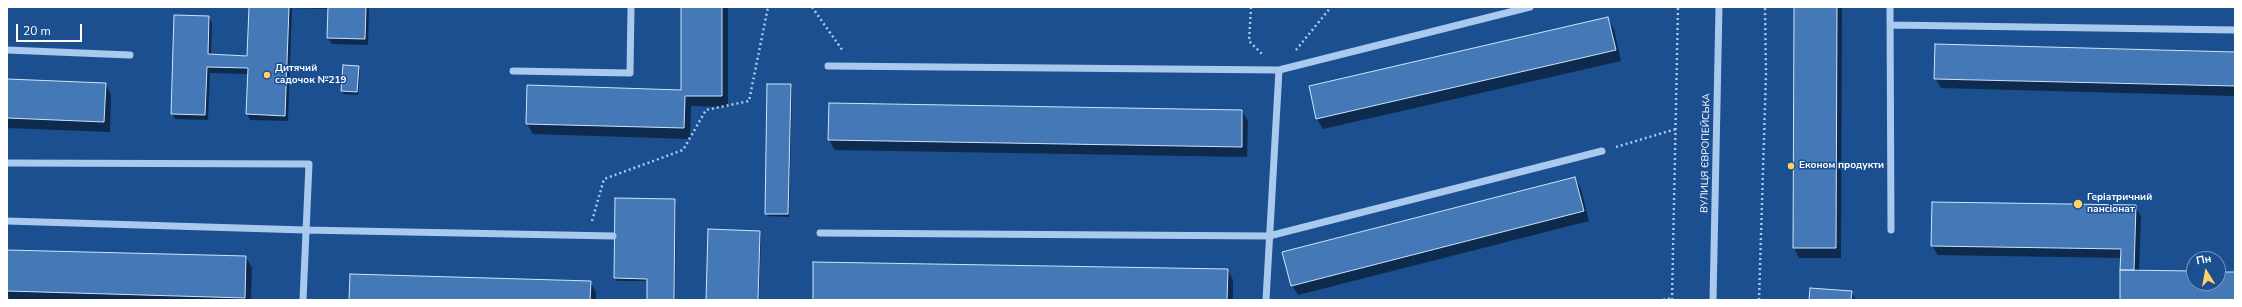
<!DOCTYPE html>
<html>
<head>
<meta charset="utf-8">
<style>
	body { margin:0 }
	#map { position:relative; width:2242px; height:307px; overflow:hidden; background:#1b4f8f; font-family:"Nunito Sans",sans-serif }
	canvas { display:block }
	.frame { position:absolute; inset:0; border:8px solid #fff; pointer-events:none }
	.north { position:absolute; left:2186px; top:251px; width:40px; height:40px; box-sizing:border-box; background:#1b4f8f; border:1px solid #7695bc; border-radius:50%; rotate:349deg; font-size:11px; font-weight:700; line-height:16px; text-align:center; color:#fff }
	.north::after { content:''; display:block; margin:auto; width:14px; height:18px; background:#ffd166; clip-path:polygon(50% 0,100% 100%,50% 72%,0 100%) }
	.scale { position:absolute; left:16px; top:24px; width:66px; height:18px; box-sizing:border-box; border:2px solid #fff; border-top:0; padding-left:5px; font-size:12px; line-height:14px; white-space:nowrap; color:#fff; -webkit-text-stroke:3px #1b4f8f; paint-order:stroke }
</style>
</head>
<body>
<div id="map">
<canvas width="2242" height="307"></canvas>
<div class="frame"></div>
<div class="north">Пн</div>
<div class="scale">20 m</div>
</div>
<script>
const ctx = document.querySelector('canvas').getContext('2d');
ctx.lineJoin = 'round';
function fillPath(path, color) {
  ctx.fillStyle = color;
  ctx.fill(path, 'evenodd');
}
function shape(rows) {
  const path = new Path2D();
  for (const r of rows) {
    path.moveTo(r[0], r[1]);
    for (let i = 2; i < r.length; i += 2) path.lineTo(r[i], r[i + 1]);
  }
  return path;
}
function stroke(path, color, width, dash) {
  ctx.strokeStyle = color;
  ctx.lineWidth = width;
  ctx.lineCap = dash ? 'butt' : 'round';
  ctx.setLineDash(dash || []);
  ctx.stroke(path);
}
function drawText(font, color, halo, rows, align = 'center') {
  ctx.font = font + ' "Nunito Sans",sans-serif';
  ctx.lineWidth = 3;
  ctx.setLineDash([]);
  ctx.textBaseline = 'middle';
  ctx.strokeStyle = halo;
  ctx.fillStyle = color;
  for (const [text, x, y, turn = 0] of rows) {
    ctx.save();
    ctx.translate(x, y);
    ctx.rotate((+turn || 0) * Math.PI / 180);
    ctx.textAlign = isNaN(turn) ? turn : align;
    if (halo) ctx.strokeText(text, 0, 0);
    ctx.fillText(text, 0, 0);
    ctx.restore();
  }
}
fillPath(shape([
	[250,7,369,7,368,45,332,44,328,38,329,9,292,8,288,121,250,120,247,114,248,74,210,73,208,120,175,119,172,113,209,17,212,23,211,56,248,57],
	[682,7,728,7,728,107,691,106,690,139,533,134,527,124,682,91],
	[1795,7,1842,7,1841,258,1799,258,1794,248],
	[1608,19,1614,29,1621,61,1323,129,1317,119],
	[2235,53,2235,96,1941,88,1935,78],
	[359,67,360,70,358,95,344,94,342,91],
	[7,80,105,84,111,94,110,132,7,128],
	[790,85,792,88,789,217,768,216,766,213],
	[1242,111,1248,121,1247,157,835,150,829,140],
	[1575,178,1581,189,1589,221,1298,295,1292,285],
	[674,200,676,203,675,300,648,300,648,281,617,281,615,278],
	[2135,206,2141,216,2139,271,2194,272,2194,283,2218,283,2218,273,2235,273,2235,300,2121,300,2122,258,1938,255,1932,246],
	[759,232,761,235,759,300,707,300],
	[7,251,246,257,252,268,251,300,10,300,7,294],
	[1228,270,1233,280,1233,300,814,300],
	[590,282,596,292,596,300,350,300],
	[1851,292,1856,300,1810,300]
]), '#0007');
const building = shape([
	[249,7,289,7,285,116,246,114,248,68,207,67,205,115,171,114,174,15,209,16,208,54,247,56,249,7],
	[328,7,366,7,365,39,327,38,328,7],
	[681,7,722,7,722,96,685,96,684,128,526,124,527,85,681,90,681,7],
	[1794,7,1837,7,1836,248,1793,248,1794,7],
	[1608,17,1616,50,1316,119,1309,86,1608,17],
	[1935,44,2235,52,2235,86,1934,79,1935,44],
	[343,65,359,66,357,92,341,91,343,65],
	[7,79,106,83,104,122,7,118,7,79],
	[767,84,791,84,788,214,765,214,767,84],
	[829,103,1242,110,1242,147,828,140,829,103],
	[1575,177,1584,211,1291,286,1282,252,1575,177],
	[615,198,675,199,674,300,647,300,647,279,614,278,615,198],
	[1932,202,2136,205,2134,270,2120,270,2121,249,1931,246,1932,202],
	[708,229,760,231,758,300,706,300,708,229],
	[7,250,246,256,245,298,7,291,7,250],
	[813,262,1228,269,1227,300,813,300,813,262],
	[2120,270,2194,271,2194,283,2218,283,2218,272,2235,272,2235,300,2120,300,2120,270],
	[350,274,591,281,590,300,349,300,350,274],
	[1810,288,1852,291,1851,300,1809,300,1810,288]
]);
fillPath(building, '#4478b7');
stroke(building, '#cfe3fa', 1);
stroke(shape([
	[812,7,843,51],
	[1251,7,1249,41,1263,55],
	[1296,50,1331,7],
	[1616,147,1676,129],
	[592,221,604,179,683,150,706,110,749,101,768,7],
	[1663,300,1672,298],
	[1672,300,1678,7],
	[1759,300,1766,74,1765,7]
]), '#a9c9ee', 2.5, [2, 3]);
stroke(shape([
	[1890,7,1891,230],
	[1890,25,2235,30],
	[7,50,130,55],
	[828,66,1279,70,1530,7],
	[513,71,630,73,631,7],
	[7,163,309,164,303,300],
	[7,221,305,230,613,236],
	[820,233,1269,236,1602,151],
	[1266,300,1279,70],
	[1713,300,1719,7]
]), '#a9c9ee', 7);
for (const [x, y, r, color] of [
	[267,75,4,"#ffd166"],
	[1791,166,4,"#ffd166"],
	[2078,204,5,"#ffd166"]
]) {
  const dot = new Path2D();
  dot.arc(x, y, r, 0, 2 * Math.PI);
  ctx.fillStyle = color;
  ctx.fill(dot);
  stroke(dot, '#1b4f8f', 1.5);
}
drawText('bold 10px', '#fff', '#1b4f8f', [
	["Дитячий",275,69],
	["садочок №219",275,81],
	["Економ продукти",1799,166],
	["Геріатричний",2087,198],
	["пансіонат",2087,210]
], 'left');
drawText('10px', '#fff', '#1b4f8f', [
	["ВУЛИЦЯ ЄВРОПЕЙСЬКА",1706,153,-89]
]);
</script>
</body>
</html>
